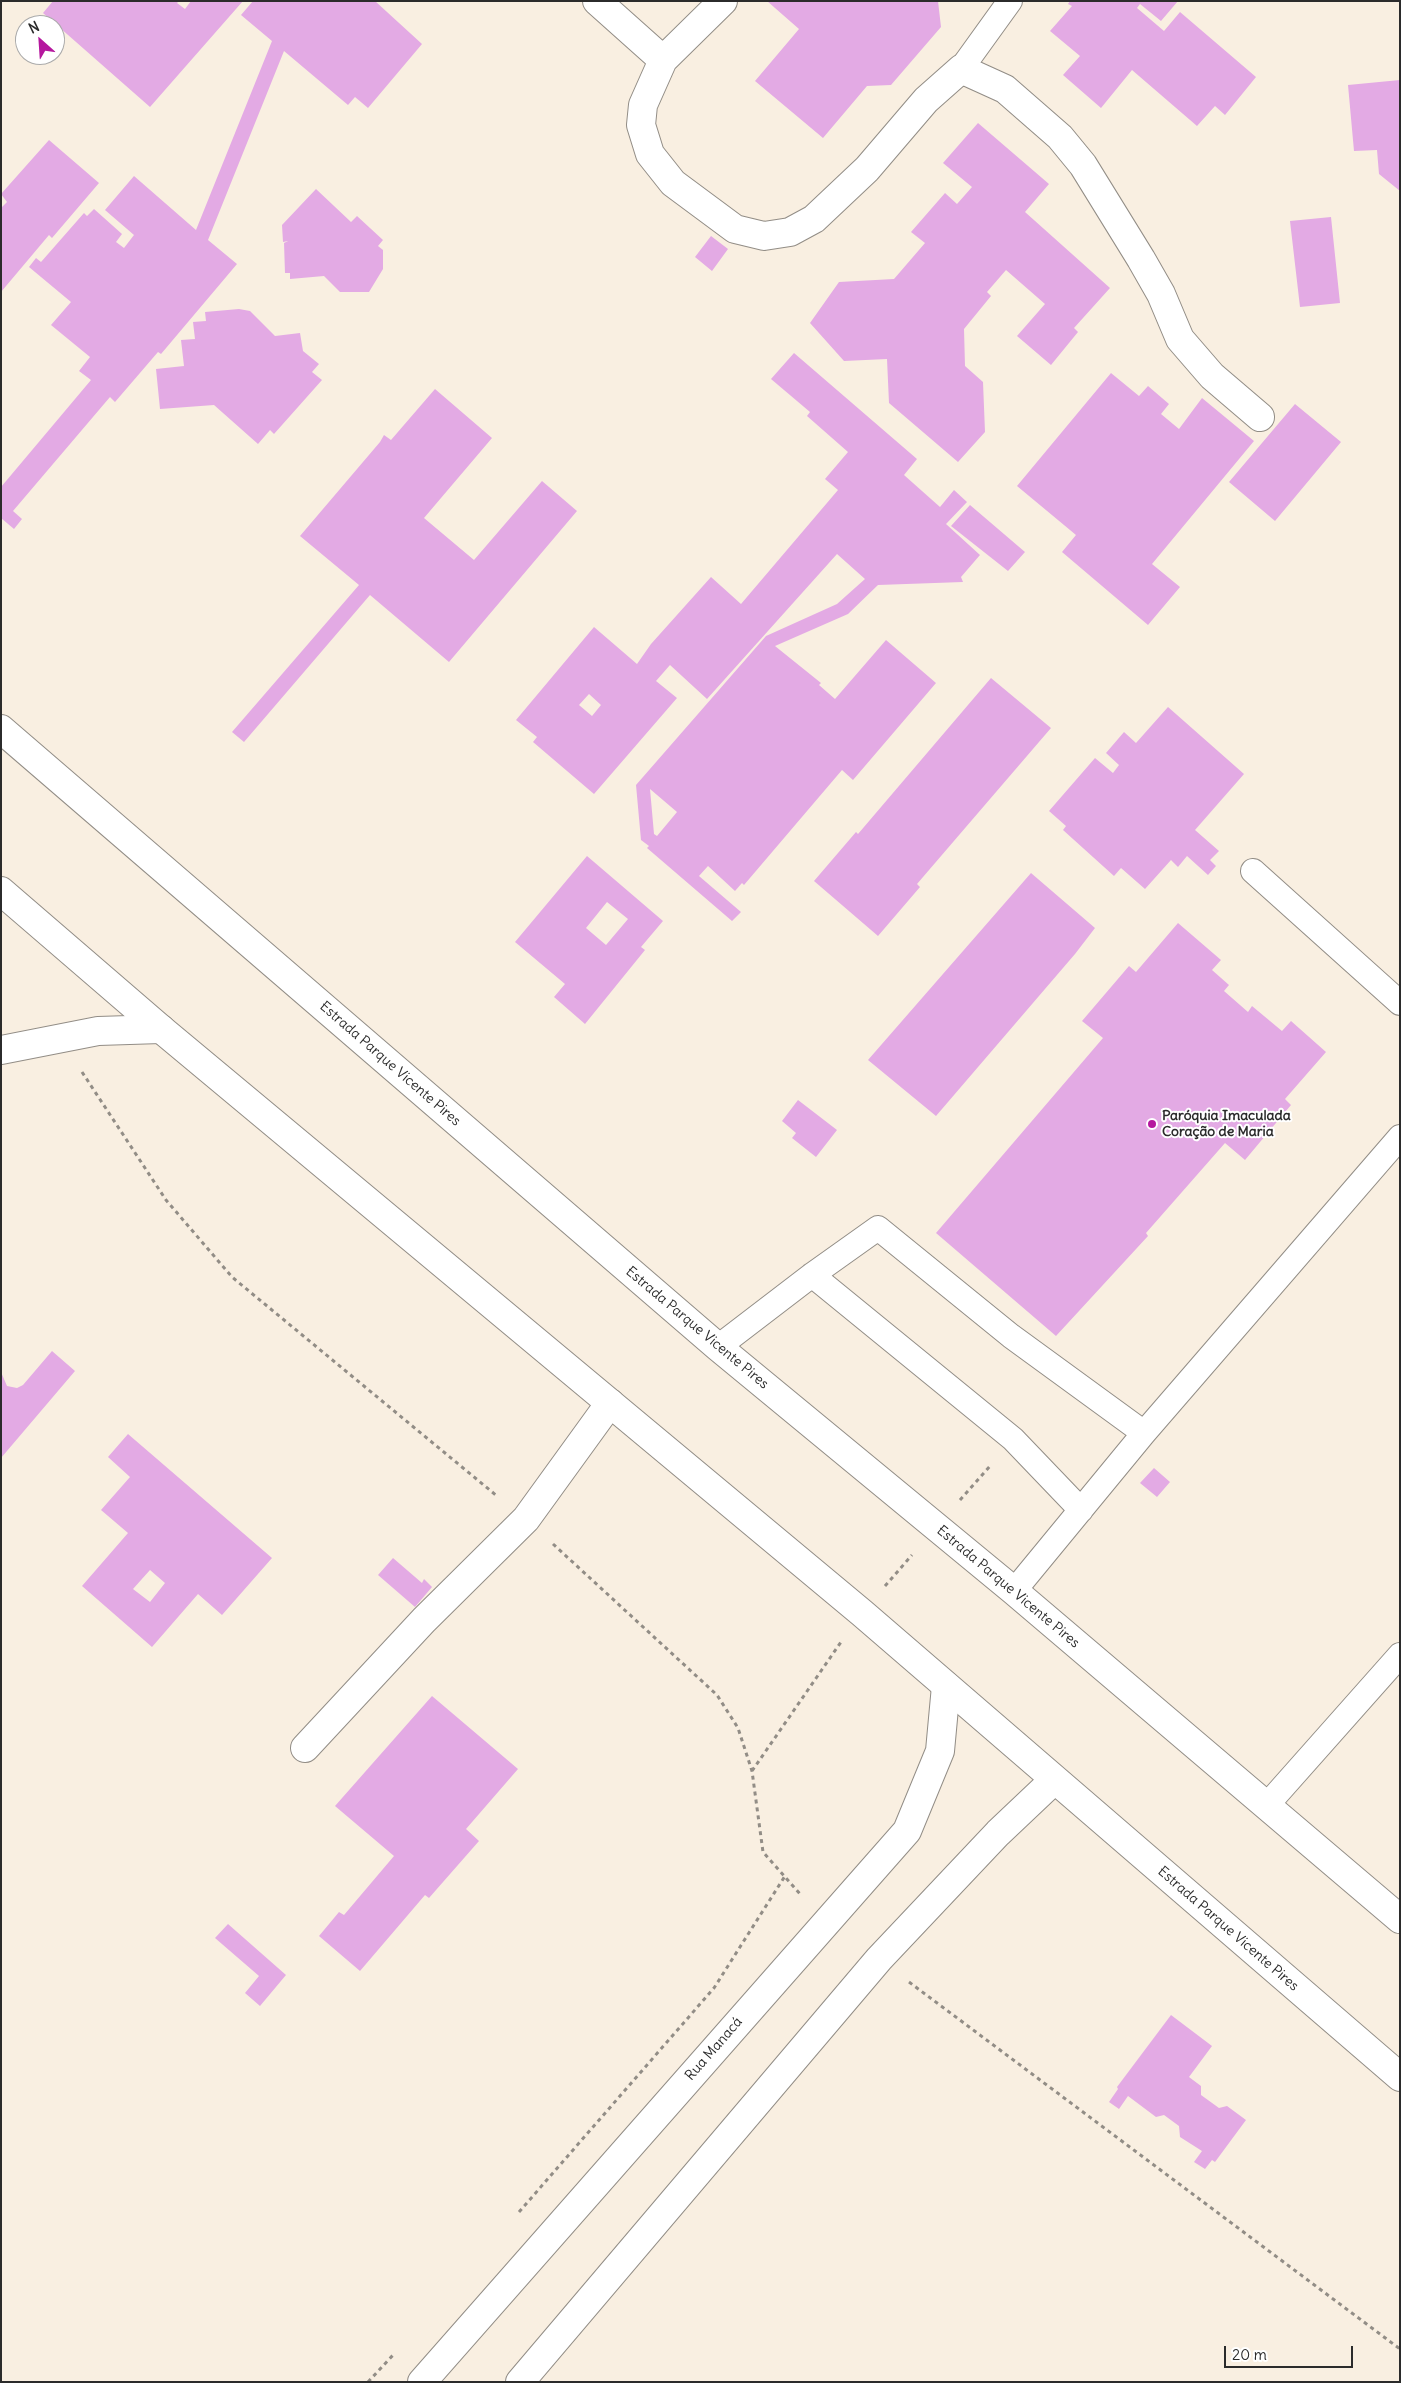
<!DOCTYPE html>
<html>
<head>
<meta charset="utf-8">
<style>
	body { margin:0 }
	#map { position:relative; width:1401px; height:2383px; overflow:hidden; background:#f9efe1; font-family:Delius,sans-serif }
	canvas { display:block }
	.frame { position:absolute; inset:0; border:2px solid #2b2b2b; pointer-events:none }
	.north { position:absolute; left:15px; top:15px; width:50px; height:50px; box-sizing:border-box; background:#fff; border:1px solid #aaa; border-radius:50%; rotate:334deg; font-size:14px; font-weight:700; line-height:20px; text-align:center; color:#2b2b2b }
	.north::after { content:''; display:block; margin:auto; width:18px; height:22px; background:#b5179e; clip-path:polygon(50% 0,100% 100%,50% 72%,0 100%) }
	.scale { position:absolute; left:1224px; top:2346px; width:129px; height:22px; box-sizing:border-box; border:2px solid #2b2b2b; border-top:0; padding-left:6px; font-size:15px; line-height:18px; white-space:nowrap; color:#2b2b2b; -webkit-text-stroke:4px #fff; paint-order:stroke }
</style>
</head>
<body>
<div id="map">
<canvas width="1401" height="2383"></canvas>
<div class="frame"></div>
<div class="north">N</div>
<div class="scale">20 m</div>
</div>
<script>
const ctx = document.querySelector('canvas').getContext('2d');
ctx.lineJoin = 'round';
function fillPath(path, color) {
  ctx.fillStyle = color;
  ctx.fill(path, 'evenodd');
}
function shape(rows) {
  const path = new Path2D();
  for (const r of rows) {
    path.moveTo(r[0], r[1]);
    for (let i = 2; i < r.length; i += 2) path.lineTo(r[i], r[i + 1]);
  }
  return path;
}
function stroke(path, color, width, dash) {
  ctx.strokeStyle = color;
  ctx.lineWidth = width;
  ctx.lineCap = dash ? 'butt' : 'round';
  ctx.setLineDash(dash || []);
  ctx.stroke(path);
}
function drawText(font, color, halo, rows, align = 'center') {
  ctx.font = font + ' Delius,sans-serif';
  ctx.lineWidth = 4;
  ctx.setLineDash([]);
  ctx.textBaseline = 'middle';
  ctx.strokeStyle = halo;
  ctx.fillStyle = color;
  for (const [text, x, y, turn = 0] of rows) {
    ctx.save();
    ctx.translate(x, y);
    ctx.rotate((+turn || 0) * Math.PI / 180);
    ctx.textAlign = isNaN(turn) ? turn : align;
    if (halo) ctx.strokeText(text, 0, 0);
    ctx.fillText(text, 0, 0);
    ctx.restore();
  }
}
fillPath(shape([
	[53,1,179,1,177,3,185,9,191,1,243,1,150,107,43,13],
	[253,1,375,1,422,44,368,108,355,97,348,105,284,51,208,240,237,264,161,354,158,352,115,402,110,397,13,511,22,519,14,529,1,518,1,487,91,380,79,371,90,357,51,325,71,302,29,267,36,258,41,262,84,213,87,216,94,209,122,234,116,242,124,248,134,235,105,210,134,176,196,230,272,41,241,15],
	[767,1,938,1,941,27,891,85,867,86,823,138,755,81,799,29],
	[1070,1,1178,1,1161,21,1140,4,1137,8,1164,31,1180,12,1256,77,1225,115,1215,106,1197,126,1132,70,1101,108,1063,75,1080,56,1050,31,1072,6,1068,4],
	[1400,80,1400,191,1379,174,1377,150,1354,151,1348,85],
	[978,123,1049,184,1025,212,1110,288,1074,328,1078,332,1051,365,1017,336,1045,304,1006,270,987,292,991,296,964,329,965,366,983,382,985,432,958,462,889,403,887,359,844,361,810,323,839,282,894,279,925,243,911,232,945,193,957,204,972,187,943,163],
	[49,140,99,183,52,238,49,235,1,292,1,208,7,202,1,194],
	[316,189,351,222,357,216,383,240,378,246,383,250,383,269,369,292,340,292,324,276,290,279,290,273,285,273,284,243,288,241,283,242,282,225],
	[1331,217,1340,303,1300,307,1290,221],
	[711,236,728,249,712,271,695,257],
	[239,309,250,311,275,336,300,333,303,351,319,364,312,372,322,380,274,434,270,430,258,444,214,405,160,409,156,369,184,366,181,340,195,339,193,322,206,321,205,312],
	[794,353,917,459,904,475,940,507,954,490,967,502,946,524,980,555,961,577,963,582,878,585,848,614,775,646,821,683,819,685,835,699,886,640,936,683,853,780,842,770,744,885,742,883,735,891,708,866,699,876,741,912,732,921,647,848,649,846,641,840,636,785,766,636,837,604,865,579,837,554,707,699,670,665,656,681,677,698,594,794,533,742,537,737,516,720,594,627,637,664,651,644,711,577,741,604,838,490,825,479,848,452,807,416,810,412,771,379],
	[589,694,601,705,592,716,579,705],
	[650,789,677,812,657,836,654,834],
	[1111,373,1139,396,1148,386,1169,404,1161,414,1179,429,1202,398,1254,441,1152,564,1180,587,1148,625,1062,552,1076,535,1017,486],
	[435,389,492,438,424,518,474,560,542,481,577,511,449,662,370,595,244,742,232,732,359,585,300,536,380,442,384,435,391,440],
	[1295,404,1341,442,1275,521,1229,482],
	[970,505,1025,552,1008,571,951,526],
	[991,678,1051,728,917,884,920,887,878,936,814,881,856,832,858,834],
	[1168,707,1244,774,1195,830,1219,851,1210,860,1216,866,1208,875,1187,856,1178,867,1171,860,1145,889,1121,868,1114,876,1063,830,1066,826,1049,811,1095,758,1113,773,1119,765,1106,753,1124,732,1136,743],
	[587,856,663,921,641,947,645,950,585,1024,554,997,565,984,515,942],
	[607,902,628,919,606,945,586,928],
	[1031,873,1095,928,1075,954,936,1116,868,1060],
	[1178,923,1221,960,1212,970,1229,985,1224,991,1248,1012,1252,1006,1282,1031,1291,1021,1326,1052,1285,1099,1291,1105,1245,1160,1225,1143,1146,1233,1148,1236,1056,1336,936,1233,1103,1038,1082,1021,1129,966,1136,972],
	[798,1100,837,1130,816,1157,792,1138,796,1133,782,1121],
	[52,1351,75,1371,1,1458,1,1372,7,1386,17,1388,23,1385],
	[128,1434,272,1558,222,1615,198,1594,152,1647,82,1586,128,1533,101,1510,130,1477,108,1457],
	[150,1570,165,1583,150,1602,133,1589],
	[1154,1468,1170,1482,1157,1497,1140,1483],
	[393,1558,422,1583,424,1579,432,1587,415,1607,378,1575],
	[432,1696,518,1769,466,1829,479,1841,429,1898,425,1895,360,1971,319,1936,339,1912,344,1915,394,1856,335,1806],
	[228,1924,286,1975,260,2006,245,1993,259,1976,215,1938],
	[1171,2015,1212,2046,1189,2077,1201,2086,1201,2095,1219,2108,1227,2106,1246,2120,1215,2162,1212,2160,1205,2169,1194,2162,1202,2151,1180,2137,1179,2126,1164,2115,1156,2117,1128,2096,1119,2109,1109,2102,1118,2089,1117,2087]
]), '#e3aae4');
const service = shape([
	[961,69,1010,1],
	[1253,871,1400,1003],
	[812,1275,1013,1439,1081,1510],
	[718,1347,812,1275,878,1228,1011,1336,1144,1433],
	[1014,1591,1144,1433,1400,1137],
	[1267,1805,1400,1655]
]);
const minor = shape([
	[597,1,663,60],
	[723,1,663,60,643,105,641,125,650,154,673,183,735,229,764,236,790,232,814,219,867,169,926,100,961,69,1005,89,1060,137,1083,165,1141,259,1161,294,1180,339,1212,376,1260,417],
	[1,1050,98,1031,161,1029],
	[305,1748,424,1620,526,1519,610,1403]
]);
const tertiary = shape([
	[422,2382,907,1831,940,1751,946,1686],
	[520,2382,879,1959,998,1833,1054,1780]
]);
const primary = shape([
	[1,729,718,1347,1014,1591,1400,1919],
	[1,891,161,1029,862,1613,1400,2077]
]);
stroke(service, '#928d86', 26);
stroke(minor, '#928d86', 30);
stroke(tertiary, '#928d86', 30);
stroke(primary, '#928d86', 30);
stroke(shape([
	[82,1072,166,1200,232,1277,497,1496],
	[960,1500,991,1465],
	[553,1544,717,1695,738,1728,752,1771,763,1852,801,1895],
	[885,1586,912,1555],
	[752,1771,841,1642],
	[909,1982,1400,2349],
	[519,2212,714,1988,785,1876],
	[368,2382,394,2354]
]), '#928d86', 3, [4, 4]);
stroke(service, '#fff', 24);
stroke(minor, '#fff', 28);
stroke(tertiary, '#fff', 28);
stroke(primary, '#fff', 28);
for (const [x, y, r, color] of [
	[1152,1124,5,"#b5179e"]
]) {
  const dot = new Path2D();
  dot.arc(x, y, r, 0, 2 * Math.PI);
  ctx.fillStyle = color;
  ctx.fill(dot);
  stroke(dot, '#fff', 2);
}
drawText('14px', '#2b2b2b', '#fff', [
	["Estrada Parque Vicente Pires",390,1064,41],
	["Estrada Parque Vicente Pires",697,1328,40],
	["Estrada Parque Vicente Pires",1008,1587,40],
	["Estrada Parque Vicente Pires",1228,1929,41],
	["Rua Manacá",714,2049,-49]
]);
drawText('bold 14px', '#2b2b2b', '#fff', [
	["Paróquia Imaculada",1162,1116],
	["Coração de Maria",1162,1132]
], 'left');
</script>
</body>
</html>
